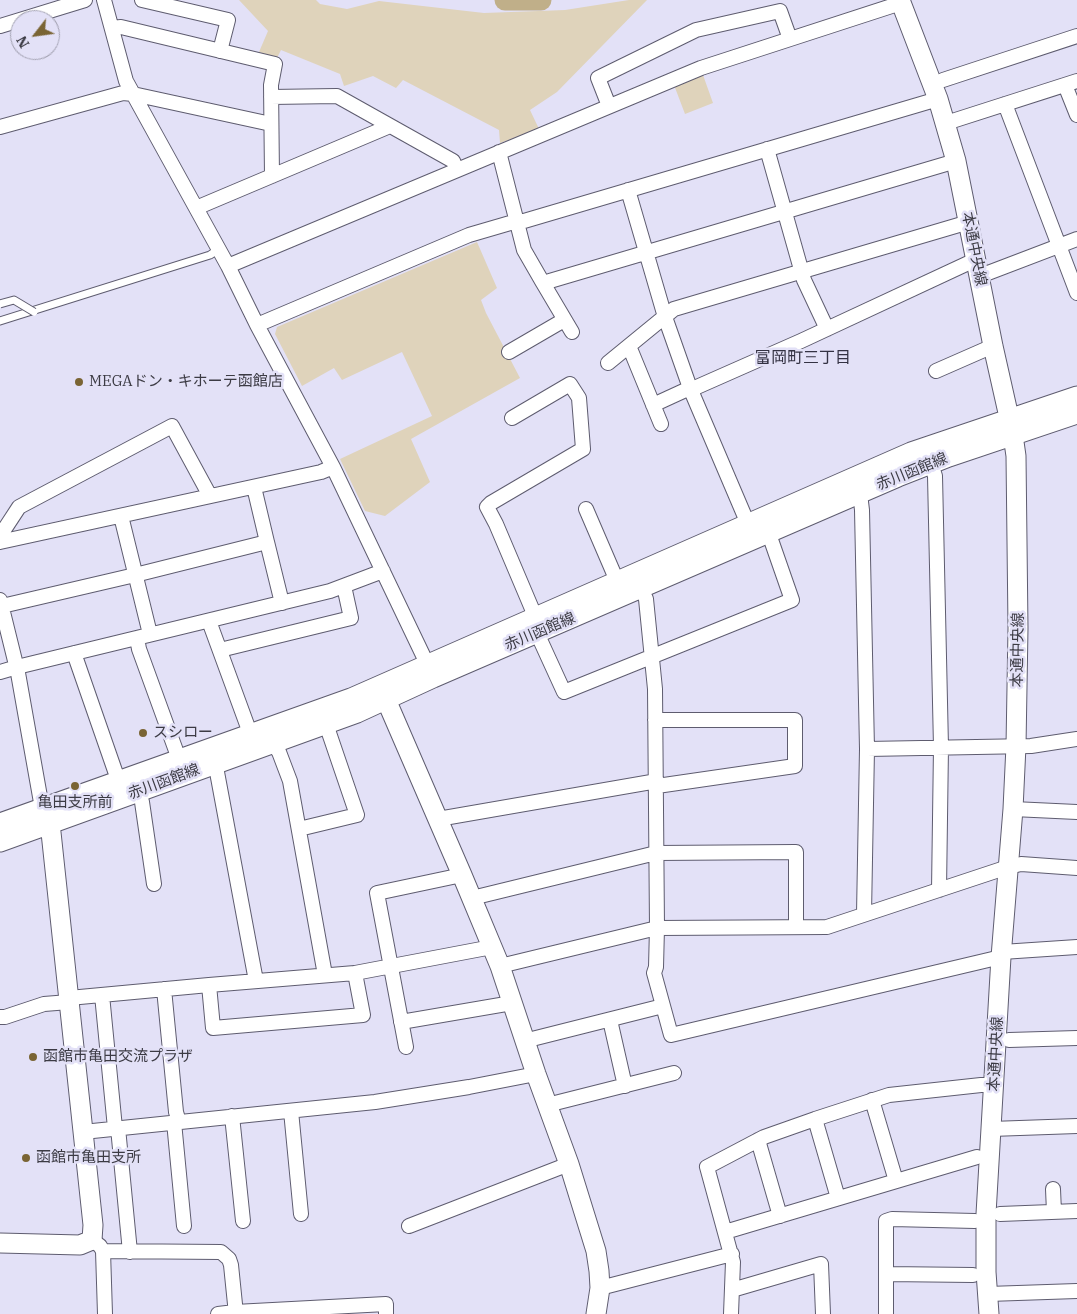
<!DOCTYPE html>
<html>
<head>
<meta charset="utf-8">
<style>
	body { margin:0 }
	#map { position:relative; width:1077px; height:1314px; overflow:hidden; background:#e3e1f7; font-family:"IBM Plex Serif",serif }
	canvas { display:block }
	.north { position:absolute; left:10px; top:10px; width:50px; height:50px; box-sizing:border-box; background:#e3e1f7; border:1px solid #a09faf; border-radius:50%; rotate:240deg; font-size:14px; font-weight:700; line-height:20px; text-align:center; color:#3c3b44 }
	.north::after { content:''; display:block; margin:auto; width:18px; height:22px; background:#7a6434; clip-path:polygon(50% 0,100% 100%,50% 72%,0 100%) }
</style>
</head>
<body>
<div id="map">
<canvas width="1077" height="1314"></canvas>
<div class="north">N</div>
</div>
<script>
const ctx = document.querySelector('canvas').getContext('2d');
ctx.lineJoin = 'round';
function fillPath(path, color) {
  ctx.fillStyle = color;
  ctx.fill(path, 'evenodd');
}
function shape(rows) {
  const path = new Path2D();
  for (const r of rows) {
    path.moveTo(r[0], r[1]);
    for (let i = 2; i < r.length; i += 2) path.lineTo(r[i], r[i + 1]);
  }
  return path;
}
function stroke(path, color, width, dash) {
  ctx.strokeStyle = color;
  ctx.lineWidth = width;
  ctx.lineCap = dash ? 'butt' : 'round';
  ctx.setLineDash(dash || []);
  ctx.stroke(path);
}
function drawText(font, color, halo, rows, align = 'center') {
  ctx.font = font + ' "IBM Plex Serif","Noto Sans JP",serif';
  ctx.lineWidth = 5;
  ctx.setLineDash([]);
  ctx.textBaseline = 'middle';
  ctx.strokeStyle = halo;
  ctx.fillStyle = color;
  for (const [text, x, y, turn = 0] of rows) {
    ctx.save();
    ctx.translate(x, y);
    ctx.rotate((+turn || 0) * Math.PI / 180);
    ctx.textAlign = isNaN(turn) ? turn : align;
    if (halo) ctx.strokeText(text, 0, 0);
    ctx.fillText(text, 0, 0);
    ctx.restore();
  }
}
fillPath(shape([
	[239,0,316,0,320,4,347,9,379,1,484,13,565,10,629,0,647,0,557,92,530,110,539,129,500,143,499,130,403,80,396,88,373,76,344,86,340,74,281,50,277,58,259,52,268,31],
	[703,75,713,103,685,114,674,85],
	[477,242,497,288,481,300,486,313,520,378,411,439,430,482,385,516,365,511,340,459,432,416,402,352,342,380,334,368,302,386,275,334,277,327]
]), '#dfd3bb');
stroke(shape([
	[505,0,541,0]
]), '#c0af89', 21);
const lane = shape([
	[0,321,210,255,219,249]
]);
const street = shape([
	[104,0,126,81,228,266,257,325,333,467,431,672],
	[142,0,228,20,220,51],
	[0,26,85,0],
	[112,28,121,27,275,64,271,85,272,176],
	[943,80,1077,36],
	[1065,85,1077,115],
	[271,97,337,96,453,161,457,170],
	[1005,104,1077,293],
	[609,106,598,78,696,30,780,11,790,39],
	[946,123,1077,81],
	[0,127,123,93,133,94,271,124],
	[767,149,804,280,827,329],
	[499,152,524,250,543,283,956,161],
	[628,190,665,317,690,388,748,524],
	[196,208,390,126],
	[228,266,701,68,901,3],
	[980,276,1077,239],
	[543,283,572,332],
	[257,325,469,235,517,221,524,221,938,99],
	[629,346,661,424],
	[509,352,564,320],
	[608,363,674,309,969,222],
	[936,371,993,346],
	[690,390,801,341,977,259],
	[653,405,690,388],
	[512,418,570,384,579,398,583,449,491,503,487,507,496,524,535,616],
	[931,464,935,476,941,747,939,890],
	[860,494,862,510,867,749,864,914],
	[586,509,617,581],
	[121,516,150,634],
	[0,536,19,507,172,426,210,496],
	[0,542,321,472,333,467],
	[267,542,282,603],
	[638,581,646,599,655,689,657,928,656,967,654,973,671,1035,1001,957],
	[0,600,18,673,42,808],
	[2,606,135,575,267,542,254,487],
	[209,621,250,733],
	[537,633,564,692,792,600,769,534],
	[137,638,139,649,179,759],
	[220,650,351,618,344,586],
	[74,653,115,771,119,780],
	[0,672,17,667,330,591,383,571],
	[655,720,795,720,795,766,657,786],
	[273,743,279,752,290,781,325,975],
	[867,749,1031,746,1077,739],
	[214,756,256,981],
	[139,792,142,802,154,884],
	[1013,809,1077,812],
	[438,819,657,781],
	[299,829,357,815,326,724],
	[472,898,656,853,796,852,796,927],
	[1002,952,1077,947],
	[500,966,657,928,827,927,1008,867,1021,864,1077,868],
	[209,985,213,1028,363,1015,355,973],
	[164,989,176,1112,179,1122],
	[102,995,115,1128],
	[69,998,209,985,355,973,492,947],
	[0,1017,5,1017,44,1004,69,1002],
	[610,1020,625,1086],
	[401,1022,512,1003],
	[1009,1040,1077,1038],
	[524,1041,663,1006],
	[406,1047,377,893,462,875],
	[872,1100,896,1181],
	[547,1105,674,1073],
	[291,1111,301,1214],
	[232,1116,243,1221],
	[815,1119,838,1198],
	[174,1122,184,1226],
	[118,1128,130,1252],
	[991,1129,1077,1126],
	[83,1132,375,1102,469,1087,536,1074],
	[758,1140,780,1216],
	[1053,1189,1054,1212],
	[1000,1214,1077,1211],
	[409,1226,569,1164],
	[725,1232,977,1157],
	[92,1240,100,1246,103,1251,221,1252,229,1259,231,1265,236,1314],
	[103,1251,105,1314],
	[886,1274,973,1275],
	[600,1288,732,1254],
	[732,1290,821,1264,823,1314],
	[988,1294,1077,1291],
	[218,1314,235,1312,386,1304,386,1314],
	[731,1314,733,1262,707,1167,764,1137,815,1119,889,1095,981,1085,994,1085],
	[886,1314,886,1221,892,1219,975,1221]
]);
const secondary = shape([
	[900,0,938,99,956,161,993,346,1013,435,1016,456,1018,628,1016,746,1013,809,1001,957,986,1214,986,1272,989,1314],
	[381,688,462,875,500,966,536,1074,569,1164,596,1251,599,1271,600,1288,596,1314],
	[0,823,351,698,911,452,1077,396],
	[0,842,357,713,433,678,898,477,949,457,1077,414],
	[0,1243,80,1245,92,1240,93,1225,50,823]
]);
stroke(lane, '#5e5c6f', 9);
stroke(street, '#5e5c6f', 16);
stroke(secondary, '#5e5c6f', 21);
stroke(lane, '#fff', 7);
stroke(street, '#fff', 14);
stroke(secondary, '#fff', 19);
const laneBridge = shape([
	[0,304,14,300,34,312]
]);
stroke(laneBridge, '#5e5c6f', 9, []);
stroke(laneBridge, '#fff', 7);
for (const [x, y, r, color] of [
	[79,382,5,"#7a6434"],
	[143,733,5,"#7a6434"],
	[75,786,5,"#7a6434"],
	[33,1057,5,"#7a6434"],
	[26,1158,5,"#7a6434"]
]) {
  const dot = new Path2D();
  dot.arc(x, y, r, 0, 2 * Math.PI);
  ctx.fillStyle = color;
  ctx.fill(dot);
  stroke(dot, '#e3e1f7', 2);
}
drawText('15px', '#3c3b44', '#e3e1f7', [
	["本通中央線",974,249,79],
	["赤川函館線",912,472,-22],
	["赤川函館線",540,632,-23],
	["本通中央線",1018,650,-89],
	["赤川函館線",164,782,-20],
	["本通中央線",996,1054,-87]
]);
drawText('15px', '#3c3b44', '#e3e1f7', [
	["MEGAドン・キホーテ函館店",89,382],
	["スシロー",153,733],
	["亀田支所前",75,803,"center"],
	["函館市亀田交流プラザ",43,1057],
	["函館市亀田支所",36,1158]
], 'left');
drawText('16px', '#343243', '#e3e1f7', [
	["富岡町三丁目",803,358]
]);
</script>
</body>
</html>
